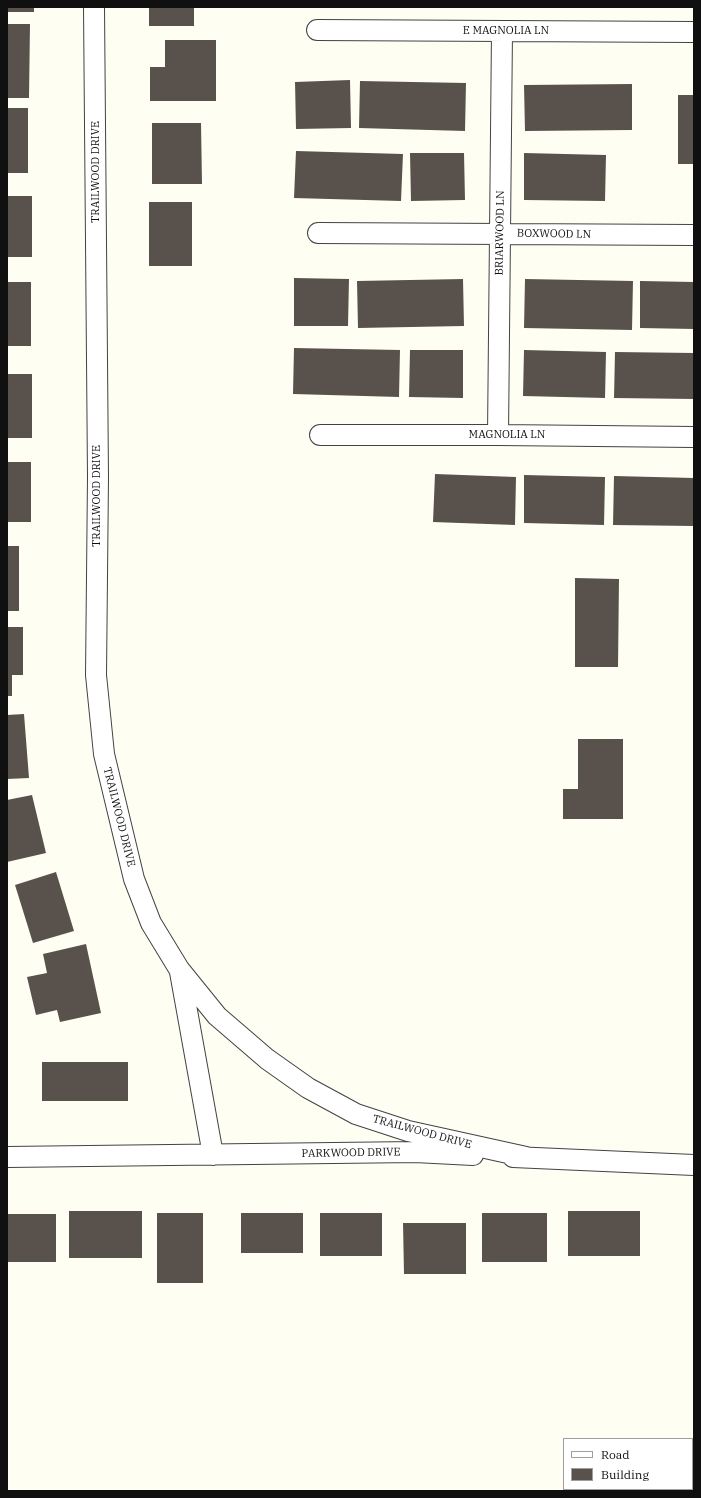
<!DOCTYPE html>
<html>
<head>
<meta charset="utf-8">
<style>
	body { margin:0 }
	#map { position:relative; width:701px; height:1498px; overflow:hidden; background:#fffef3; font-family:"IBM Plex Serif",serif }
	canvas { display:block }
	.frame { position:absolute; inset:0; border:8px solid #101010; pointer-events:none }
	.legend { position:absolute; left:563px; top:1438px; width:130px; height:52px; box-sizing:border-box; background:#fff; border:1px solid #9f9f9f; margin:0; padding:5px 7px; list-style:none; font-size:12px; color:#101010 }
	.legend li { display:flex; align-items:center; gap:8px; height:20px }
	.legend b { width:20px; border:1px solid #9f9f9f }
</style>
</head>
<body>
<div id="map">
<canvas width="701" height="1498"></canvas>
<div class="frame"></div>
<ul class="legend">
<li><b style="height:5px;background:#fff"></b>Road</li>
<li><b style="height:11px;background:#59524c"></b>Building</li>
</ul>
</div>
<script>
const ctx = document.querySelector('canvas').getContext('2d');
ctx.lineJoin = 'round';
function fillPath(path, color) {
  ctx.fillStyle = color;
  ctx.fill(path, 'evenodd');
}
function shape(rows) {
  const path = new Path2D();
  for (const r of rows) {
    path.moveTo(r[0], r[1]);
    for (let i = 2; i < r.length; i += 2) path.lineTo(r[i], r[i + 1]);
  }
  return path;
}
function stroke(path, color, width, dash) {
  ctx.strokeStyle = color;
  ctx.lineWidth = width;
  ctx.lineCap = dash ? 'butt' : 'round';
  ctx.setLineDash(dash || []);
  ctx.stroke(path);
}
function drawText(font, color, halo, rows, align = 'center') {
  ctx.font = font + ' "IBM Plex Serif",serif';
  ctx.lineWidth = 4;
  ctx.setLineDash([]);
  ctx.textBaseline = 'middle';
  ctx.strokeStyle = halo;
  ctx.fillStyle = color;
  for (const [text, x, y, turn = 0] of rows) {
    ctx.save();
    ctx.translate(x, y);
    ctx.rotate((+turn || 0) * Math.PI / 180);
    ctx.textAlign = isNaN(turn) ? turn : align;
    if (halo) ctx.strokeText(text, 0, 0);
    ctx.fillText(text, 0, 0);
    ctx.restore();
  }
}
fillPath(shape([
	[7,7,34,7,34,12,7,12],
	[149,7,194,7,194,26,149,26],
	[7,24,30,24,29,98,7,98],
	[165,40,216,40,216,101,150,101,150,67,165,67],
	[350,80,351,128,296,129,295,82],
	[360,81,466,83,465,131,359,128],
	[632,84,632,130,525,131,524,85],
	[678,95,694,95,694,164,678,164],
	[7,108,28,108,28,173,7,173],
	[152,123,201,123,202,184,152,184],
	[296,151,403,154,401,201,294,198],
	[410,153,464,153,465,200,411,201],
	[524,153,606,155,605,201,524,200],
	[7,196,32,196,32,257,7,257],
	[149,202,192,202,192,266,149,266],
	[294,278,349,279,348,326,294,326],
	[463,279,464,326,358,328,357,281],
	[525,279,633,281,632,330,524,328],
	[640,281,694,282,694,329,640,328],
	[7,282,31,282,31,346,7,346],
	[294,348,400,350,399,397,293,394],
	[410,350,463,350,463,398,409,397],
	[524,350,606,352,605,398,523,396],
	[615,352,694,353,694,399,614,398],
	[7,374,32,374,32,438,7,438],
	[7,462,31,462,31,522,7,522],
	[435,474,516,477,515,525,433,522],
	[524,475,605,477,604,525,524,523],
	[614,476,694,478,694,526,613,525],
	[7,546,19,546,19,611,7,611],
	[575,578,619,579,618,667,575,667],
	[7,627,23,627,23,675,12,675,12,696,7,696],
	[24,714,29,778,7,779,7,715],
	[578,739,623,739,623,819,563,819,563,789,578,789],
	[32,795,46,853,7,862,7,800],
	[56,872,74,931,33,943,15,885],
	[86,944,101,1013,60,1022,57,1010,36,1015,27,977,47,973,43,954],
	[42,1062,128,1062,128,1101,42,1101],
	[69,1211,142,1211,142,1258,69,1258],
	[568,1211,640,1211,640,1256,568,1256],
	[157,1213,203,1213,203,1283,157,1283],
	[241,1213,303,1213,303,1253,241,1253],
	[320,1213,382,1213,382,1256,320,1256],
	[482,1213,547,1213,547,1262,482,1262],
	[7,1214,56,1214,56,1262,7,1262],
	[403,1223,466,1223,466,1274,404,1274]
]), '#59524c');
const street = shape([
	[94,7,98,477,96,675,104,754,134,879,151,923,179,969,217,1016,267,1059,308,1088,356,1114,408,1131,526,1157],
	[317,30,694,32],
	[318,233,694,235],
	[320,435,498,435,694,437],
	[498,435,502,31],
	[180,972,213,1155],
	[7,1157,415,1152,473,1155],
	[513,1157,694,1165]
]);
stroke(street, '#434343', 22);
stroke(street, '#fff', 20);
drawText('11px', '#101010', '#fff', [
	["E MAGNOLIA LN",506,31],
	["TRAILWOOD DRIVE",96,172,-90],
	["BRIARWOOD LN",500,233,-89],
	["BOXWOOD LN",554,234,1],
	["MAGNOLIA LN",507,435],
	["TRAILWOOD DRIVE",97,496,-90],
	["TRAILWOOD DRIVE",119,817,76],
	["TRAILWOOD DRIVE",422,1132,15],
	["PARKWOOD DRIVE",351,1153,-1]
]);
</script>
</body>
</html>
